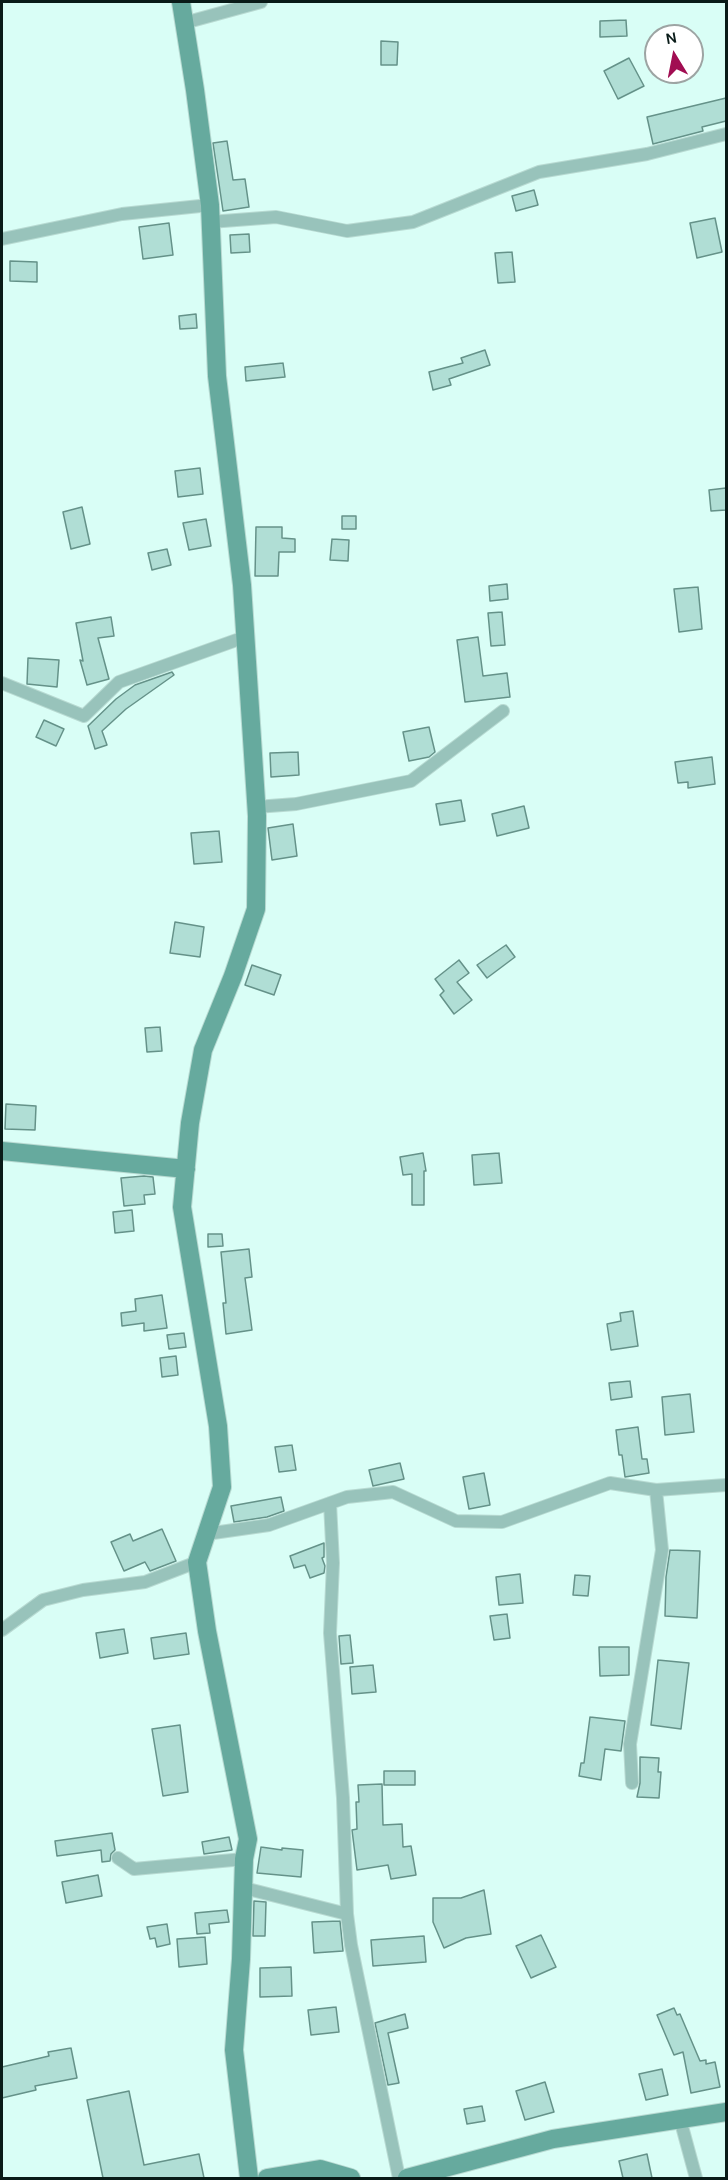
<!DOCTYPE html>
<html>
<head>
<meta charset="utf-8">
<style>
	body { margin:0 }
	#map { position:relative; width:728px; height:2180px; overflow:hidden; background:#d9fef6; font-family:Karla,sans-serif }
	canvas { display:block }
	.frame { position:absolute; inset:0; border:3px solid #091b18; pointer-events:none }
	.north { position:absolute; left:644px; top:24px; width:60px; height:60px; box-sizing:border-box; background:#fff; border:2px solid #9da4a3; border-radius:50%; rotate:350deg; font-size:16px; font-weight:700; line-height:24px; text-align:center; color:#091b18 }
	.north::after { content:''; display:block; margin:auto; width:21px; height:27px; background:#a10d52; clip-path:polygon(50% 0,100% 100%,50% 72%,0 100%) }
</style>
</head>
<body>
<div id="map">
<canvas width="728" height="2180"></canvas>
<div class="frame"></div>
<div class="north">N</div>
</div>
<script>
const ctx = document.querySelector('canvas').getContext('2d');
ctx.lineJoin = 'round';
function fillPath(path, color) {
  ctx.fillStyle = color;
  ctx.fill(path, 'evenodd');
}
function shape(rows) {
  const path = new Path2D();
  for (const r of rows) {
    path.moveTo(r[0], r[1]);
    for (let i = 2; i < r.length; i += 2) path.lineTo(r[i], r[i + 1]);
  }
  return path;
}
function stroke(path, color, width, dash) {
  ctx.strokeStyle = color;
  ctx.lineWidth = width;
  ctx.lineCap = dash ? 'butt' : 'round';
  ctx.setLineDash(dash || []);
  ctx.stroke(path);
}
const building = shape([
	[626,20,627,36,600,37,600,21,626,20],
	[381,41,398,42,397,65,381,65,381,41],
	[629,58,644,86,618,99,604,71,629,58],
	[726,98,726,121,702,127,703,131,653,144,647,117,726,98],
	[227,141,233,180,245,179,249,207,223,211,213,143,227,141],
	[534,190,538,205,516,211,512,196,534,190],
	[715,218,722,252,697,258,690,223,715,218],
	[169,223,173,255,143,259,139,227,169,223],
	[249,234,250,252,231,253,230,235,249,234],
	[512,252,515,282,498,283,495,253,512,252],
	[10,261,37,262,37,282,10,281,10,261],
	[196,314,197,328,180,329,179,316,196,314],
	[485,350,490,365,449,379,451,385,433,390,429,372,463,363,461,358,485,350],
	[283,363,285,377,246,381,245,367,283,363],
	[200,468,203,494,178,497,175,471,200,468],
	[726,488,726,510,711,511,709,490,726,488],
	[82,507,90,544,71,549,63,512,82,507],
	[342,516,356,516,356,529,342,529,342,516],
	[206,519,211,546,189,550,183,523,206,519],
	[256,527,282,527,282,538,295,539,295,552,279,552,278,576,255,576,256,527],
	[332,539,349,540,348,561,330,560,332,539],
	[167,549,171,565,152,570,148,553,167,549],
	[507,584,508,599,490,601,489,586,507,584],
	[698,587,702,629,679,632,674,589,698,587],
	[502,612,505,645,491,646,488,613,502,612],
	[111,617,114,636,98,638,109,679,87,685,80,660,83,661,76,623,111,617],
	[478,637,483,676,507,673,510,697,465,702,457,640,478,637],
	[28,658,59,660,57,687,27,684,28,658],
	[172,672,174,675,126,709,102,731,107,745,95,749,88,726,116,699,135,685,172,672],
	[44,720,64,729,56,746,36,737,44,720],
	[429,727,435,752,429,757,409,761,403,732,429,727],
	[298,752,299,775,271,777,270,753,298,752],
	[712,757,715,784,688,788,688,782,678,783,675,762,712,757],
	[461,800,465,821,440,825,436,804,461,800],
	[524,806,529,828,497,836,492,814,524,806],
	[293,824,297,856,272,860,268,828,293,824],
	[219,831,222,862,194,864,191,833,219,831],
	[175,922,204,927,200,957,170,953,175,922],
	[506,945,515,957,487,978,477,965,506,945],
	[459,960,469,973,457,982,472,1000,454,1014,440,995,444,991,435,979,459,960],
	[252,965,281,975,274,995,245,985,252,965],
	[160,1027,162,1051,147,1052,145,1028,160,1027],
	[6,1104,36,1106,35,1130,5,1129,6,1104],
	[423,1153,426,1171,424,1171,424,1205,412,1205,412,1174,403,1175,400,1157,423,1153],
	[499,1153,502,1183,474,1185,472,1155,499,1153],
	[144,1176,153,1177,155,1194,144,1195,145,1204,124,1206,121,1178,144,1176],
	[132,1210,134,1231,115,1233,113,1212,132,1210],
	[208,1234,222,1234,223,1246,208,1247,208,1234],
	[249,1249,252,1277,245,1278,252,1330,226,1334,223,1303,226,1303,221,1252,249,1249],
	[162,1295,167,1328,144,1331,144,1323,122,1326,121,1313,136,1311,135,1299,162,1295],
	[633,1311,638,1346,611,1350,607,1324,621,1321,620,1313,633,1311],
	[184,1333,186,1347,169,1349,167,1335,184,1333],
	[176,1356,178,1375,162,1377,160,1358,176,1356],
	[630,1381,632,1397,611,1400,609,1383,630,1381],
	[690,1394,694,1432,665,1435,662,1397,690,1394],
	[638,1427,642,1459,647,1459,649,1473,625,1477,622,1455,619,1455,616,1430,638,1427],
	[292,1445,296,1470,279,1472,275,1447,292,1445],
	[400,1463,404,1479,373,1486,369,1470,400,1463],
	[484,1473,490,1505,469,1509,463,1477,484,1473],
	[281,1497,284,1511,267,1517,234,1522,231,1506,281,1497],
	[162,1529,176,1561,150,1571,145,1562,124,1571,111,1542,130,1534,133,1541,162,1529],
	[324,1543,324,1557,322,1558,325,1566,324,1573,310,1578,305,1565,294,1568,290,1556,324,1543],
	[670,1550,700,1551,697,1618,665,1616,666,1577,670,1550],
	[520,1574,523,1603,499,1605,496,1577,520,1574],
	[575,1575,590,1576,588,1596,573,1595,575,1575],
	[507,1614,510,1638,494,1640,490,1616,507,1614],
	[124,1629,128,1653,100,1658,96,1633,124,1629],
	[186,1633,189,1654,154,1659,151,1638,186,1633],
	[350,1635,353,1663,341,1664,339,1636,350,1635],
	[599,1647,629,1647,629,1675,600,1676,599,1647],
	[658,1660,689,1663,681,1729,651,1725,658,1660],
	[373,1665,376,1692,352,1694,350,1667,373,1665],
	[590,1717,625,1721,621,1751,605,1749,601,1780,579,1776,581,1763,584,1763,590,1717],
	[180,1725,188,1792,163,1796,152,1729,180,1725],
	[640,1757,659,1758,658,1772,661,1772,659,1798,637,1797,640,1783,640,1757],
	[384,1771,415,1771,415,1785,384,1785,384,1771],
	[382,1784,383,1825,402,1824,403,1847,411,1846,416,1875,391,1879,388,1865,357,1870,352,1830,357,1829,356,1802,359,1802,358,1785,382,1784],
	[112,1833,115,1850,111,1854,110,1861,102,1862,101,1850,57,1856,55,1841,112,1833],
	[229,1837,232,1850,204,1854,202,1842,229,1837],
	[261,1847,282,1850,282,1848,303,1850,301,1877,257,1873,261,1847],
	[98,1875,102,1896,66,1903,62,1882,98,1875],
	[484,1890,491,1934,466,1938,444,1948,433,1922,433,1898,461,1898,484,1890],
	[254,1901,266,1902,265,1936,253,1936,254,1901],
	[227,1910,229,1922,209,1924,210,1933,197,1934,195,1913,227,1910],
	[340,1921,343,1951,314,1953,312,1922,340,1921],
	[167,1924,170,1944,157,1947,155,1938,150,1939,147,1927,167,1924],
	[541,1935,556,1967,531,1978,516,1946,541,1935],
	[424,1936,426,1962,373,1966,371,1940,424,1936],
	[205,1937,207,1964,179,1967,177,1939,205,1937],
	[291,1967,292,1996,260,1997,260,1968,291,1967],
	[336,2007,339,2032,311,2035,308,2010,336,2007],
	[674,2008,677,2015,680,2014,700,2061,706,2060,706,2064,715,2062,720,2087,691,2093,683,2052,674,2055,657,2015,674,2008],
	[405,2014,408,2028,388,2033,399,2083,388,2085,375,2023,405,2014],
	[71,2048,77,2078,35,2086,36,2090,2,2098,2,2067,49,2056,48,2052,71,2048],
	[662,2069,668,2095,646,2100,639,2074,662,2069],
	[545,2082,554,2112,525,2120,516,2091,545,2082],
	[129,2091,144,2165,199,2154,204,2178,103,2178,87,2100,129,2091],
	[482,2106,485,2121,467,2124,464,2109,482,2106],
	[647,2154,652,2178,623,2178,619,2161,647,2154]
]);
fillPath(building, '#b0ded5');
stroke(building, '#659289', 1.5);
const street = shape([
	[184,23,261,2],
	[210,222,276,217,347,231,413,222,539,172,647,154,726,134],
	[2,239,122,214,210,205],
	[2,683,84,716,119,682,245,637],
	[256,807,296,804,411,781,503,711],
	[330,1503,333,1563,330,1633,343,1798,347,1914,351,1945,399,2178],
	[206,1534,269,1525,347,1497,393,1492,456,1521,502,1522,610,1483,656,1490,726,1485],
	[2,1630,43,1600,83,1590,145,1582,197,1562],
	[632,1783,630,1744,662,1550,656,1490],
	[118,1858,134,1869,244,1859],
	[244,1888,347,1914],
	[680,2119,696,2178]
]);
const secondary = shape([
	[181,2,195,90,210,205,217,376,242,585,257,816,256,909,233,976,203,1050,190,1123,182,1207,218,1426,222,1487,197,1562,207,1631,248,1839,244,1859,241,1959,234,2050,249,2178],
	[2,1151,186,1169],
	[267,2178,320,2169,351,2178],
	[407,2178,553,2139,726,2112]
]);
stroke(street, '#b8dad2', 14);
stroke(secondary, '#b8dad2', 20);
stroke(street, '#98c3bb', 12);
stroke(secondary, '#66aa9e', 18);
</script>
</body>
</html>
